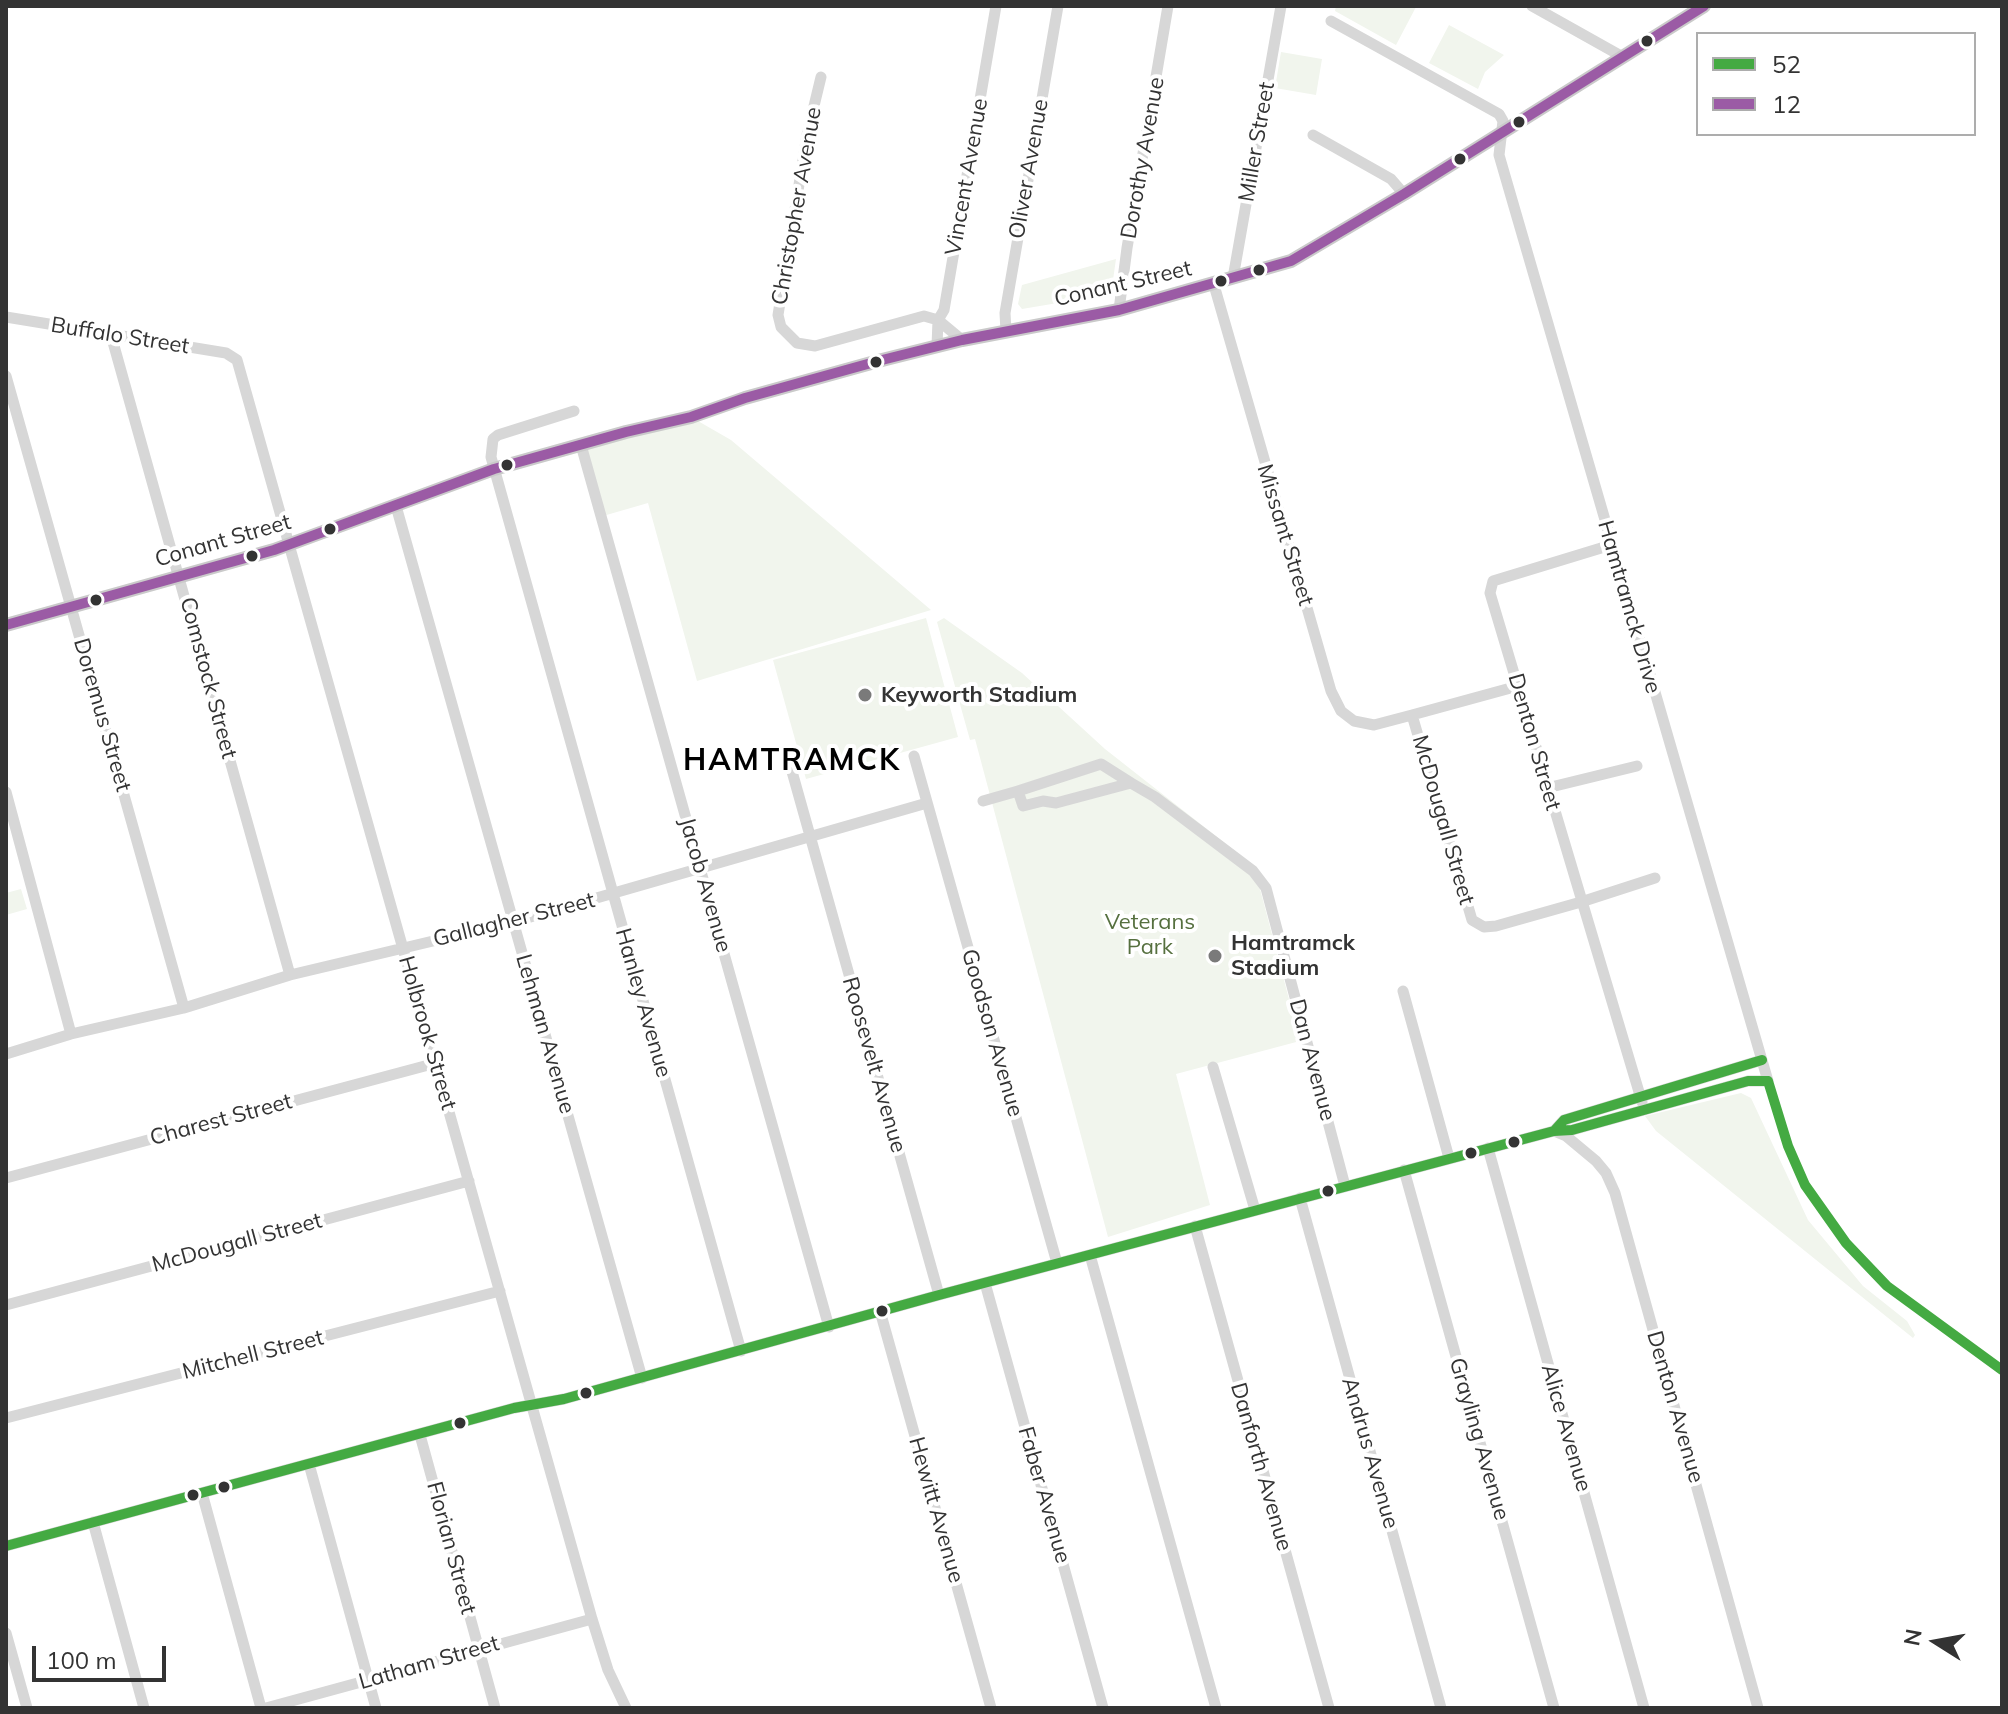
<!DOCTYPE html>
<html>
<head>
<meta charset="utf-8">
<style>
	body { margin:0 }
	#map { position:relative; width:2008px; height:1714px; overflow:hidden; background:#fff; font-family:Mulish,sans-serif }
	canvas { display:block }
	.frame { position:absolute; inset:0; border:8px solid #333; pointer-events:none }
	.legend { position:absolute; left:1696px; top:32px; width:280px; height:104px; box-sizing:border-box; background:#fff; border:2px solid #adadad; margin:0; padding:10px 14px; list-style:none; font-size:24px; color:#333 }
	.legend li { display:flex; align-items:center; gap:16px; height:40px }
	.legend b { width:40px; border:2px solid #adadad }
	.north { position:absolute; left:1896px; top:1602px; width:80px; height:80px; -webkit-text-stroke:6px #fff; paint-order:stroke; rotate:281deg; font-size:22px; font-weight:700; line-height:32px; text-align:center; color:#333 }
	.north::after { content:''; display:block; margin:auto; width:28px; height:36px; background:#333; clip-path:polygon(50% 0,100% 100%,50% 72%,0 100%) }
	.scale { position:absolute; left:32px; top:1646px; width:134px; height:36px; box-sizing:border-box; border:4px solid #333; border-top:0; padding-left:10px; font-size:24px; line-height:28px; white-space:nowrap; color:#333; -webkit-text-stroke:6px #fff; paint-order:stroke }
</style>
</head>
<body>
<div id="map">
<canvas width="2008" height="1714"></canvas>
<div class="frame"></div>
<ul class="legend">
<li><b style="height:10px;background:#44aa42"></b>52</li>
<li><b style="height:10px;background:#9b5ba5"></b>12</li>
</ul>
<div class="north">N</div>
<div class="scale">100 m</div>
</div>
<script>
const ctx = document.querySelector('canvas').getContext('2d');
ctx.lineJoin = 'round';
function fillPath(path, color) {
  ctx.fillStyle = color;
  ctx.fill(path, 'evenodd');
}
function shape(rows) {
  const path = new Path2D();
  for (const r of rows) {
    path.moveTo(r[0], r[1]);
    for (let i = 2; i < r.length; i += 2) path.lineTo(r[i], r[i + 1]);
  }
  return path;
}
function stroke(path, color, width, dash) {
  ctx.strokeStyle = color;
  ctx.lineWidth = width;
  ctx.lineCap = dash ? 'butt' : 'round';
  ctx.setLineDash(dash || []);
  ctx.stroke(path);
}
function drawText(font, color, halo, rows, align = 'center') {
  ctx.font = font + ' Mulish,sans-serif';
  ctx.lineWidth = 8;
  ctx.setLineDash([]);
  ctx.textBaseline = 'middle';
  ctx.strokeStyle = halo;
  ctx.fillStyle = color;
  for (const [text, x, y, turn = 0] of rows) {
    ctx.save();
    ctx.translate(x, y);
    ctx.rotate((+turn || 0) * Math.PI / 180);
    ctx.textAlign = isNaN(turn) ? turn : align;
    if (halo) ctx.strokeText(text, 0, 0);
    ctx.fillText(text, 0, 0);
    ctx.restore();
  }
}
fillPath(shape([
	[1336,6,1414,6,1416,7,1396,45,1335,11],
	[1449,25,1504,55,1485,72,1478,89,1429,63],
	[1281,52,1322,59,1316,95,1275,88],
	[1116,259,1111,294,1022,309,1018,304,1022,285],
	[691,417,731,440,931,610,697,681,648,503,603,516,581,445],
	[926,618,958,737,806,779,773,660],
	[944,618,1022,673,1105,749,1254,866,1300,1041,1176,1074,1210,1205,1108,1237,975,739,970,740,937,622],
	[21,889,27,909,6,915,6,893],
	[1741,1093,1751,1098,1808,1220,1863,1286,1907,1321,1915,1335,1913,1338,1656,1131,1645,1116]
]), '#f1f5ed');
stroke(shape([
	[1532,6,1623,57],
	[1331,21,1499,114,1503,121,1499,155,1768,1081,1748,1081,1572,1130,1554,1131,1564,1120,1762,1060],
	[821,77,807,135,778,315,781,327,797,343,815,346,924,316,938,320,962,340],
	[1313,135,1391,179,1404,194],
	[1233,278,1281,6],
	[1214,285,1331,691,1341,711,1354,721,1374,725,1412,715],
	[1119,310,1127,248,1168,6],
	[6,317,226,353,237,360,592,1619,608,1670,626,1708],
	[1006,332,1005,313,1058,6],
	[111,335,290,975],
	[937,346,938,320,944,310,996,6],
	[6,376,184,1008],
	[574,411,498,435,493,439,491,457,741,1351],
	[581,445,829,1327],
	[396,506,642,1378],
	[1611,545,1493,581,1490,593,1642,1102],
	[1518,686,1412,715,1472,920,1484,927,1496,926,1581,902,1655,878],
	[914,756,1057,1263],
	[791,768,939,1295],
	[1131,783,1101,764,1018,791,1023,806,1043,801,1056,803,1131,783,1155,797,1253,871,1266,888,1345,1186],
	[1547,788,1637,766],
	[6,792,71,1034],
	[983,801,1018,791],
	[1403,991,1449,1158],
	[6,1054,71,1034,184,1008,290,975,513,922,927,803],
	[1213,1067,1255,1210],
	[1488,1148,1644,1708],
	[1404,1170,1554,1708],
	[6,1178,436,1063],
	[1300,1198,1441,1708],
	[1195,1226,1329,1708],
	[1090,1255,1216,1708],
	[985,1283,1103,1708],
	[6,1305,469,1181],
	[880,1311,991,1708],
	[6,1418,500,1291],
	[420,1435,495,1708],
	[309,1464,376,1708],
	[202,1493,261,1708],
	[93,1522,144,1708],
	[6,1546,514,1408,564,1399,939,1295,1554,1131,1566,1136,1596,1161,1606,1173,1615,1193,1758,1708],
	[6,1633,27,1708],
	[266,1708,592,1619]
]), '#d7d7d7', 11);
stroke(shape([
	[6,625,274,550,494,469,626,432,691,417,745,398,882,360,962,340,1119,310,1291,261,1404,194,1704,6]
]), '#cacaca', 14);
stroke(shape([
	[1762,1060,1564,1120,1554,1131,1572,1130,1748,1081,1768,1081],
	[1768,1081,1788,1146,1805,1185,1846,1243,1887,1286,2002,1370],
	[6,1546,514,1408,564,1399,939,1295,1554,1131]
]), '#44aa42', 10);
stroke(shape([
	[6,625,274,550,494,469,626,432,691,417,745,398,882,360,962,340,1119,310,1291,261,1404,194,1704,6]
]), '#9b5ba5', 10);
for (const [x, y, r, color] of [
	[1647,41,7,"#333"],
	[1519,122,7,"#333"],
	[1460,159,7,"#333"],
	[1259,270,7,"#333"],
	[1221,281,7,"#333"],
	[876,362,7,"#333"],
	[507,465,7,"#333"],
	[330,529,7,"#333"],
	[252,556,7,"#333"],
	[96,600,7,"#333"],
	[865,695,8,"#7a7a7a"],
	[1215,956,8,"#7a7a7a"],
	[1514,1142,7,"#333"],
	[1471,1153,7,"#333"],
	[1328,1191,7,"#333"],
	[882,1311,7,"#333"],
	[586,1393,7,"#333"],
	[460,1423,7,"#333"],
	[224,1487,7,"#333"],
	[193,1495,7,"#333"]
]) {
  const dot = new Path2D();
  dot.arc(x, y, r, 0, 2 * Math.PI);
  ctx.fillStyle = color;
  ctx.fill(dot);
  stroke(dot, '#fff', 3);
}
drawText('22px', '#333', '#fff', [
	["Miller Street",1257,142,-80],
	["Dorothy Avenue",1143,158,-80],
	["Oliver Avenue",1029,169,-80],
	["Vincent Avenue",967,177,-80],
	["Christopher Avenue",797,206,-80],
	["Conant Street",1123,284,-13],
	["Buffalo Street",120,336,9],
	["Missant Street",1285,535,73],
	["Conant Street",223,541,-16],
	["Hamtramck Drive",1629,607,74],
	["Comstock Street",208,678,75],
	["Doremus Street",102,715,74],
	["Denton Street",1534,742,74],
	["McDougall Street",1443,820,74],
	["Jacob Avenue",705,885,74],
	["Gallagher Street",514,920,-14],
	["Hanley Avenue",643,1003,74],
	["Holbrook Street",427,1033,74],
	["Goodson Avenue",992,1033,74],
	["Lehman Avenue",545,1034,74],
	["Dan Avenue",1312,1060,75],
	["Roosevelt Avenue",874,1065,74],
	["Charest Street",221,1120,-15],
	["McDougall Street",237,1243,-15],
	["Mitchell Street",253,1355,-14],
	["Denton Avenue",1675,1407,74],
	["Alice Avenue",1566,1428,74],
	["Grayling Avenue",1479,1439,74],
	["Andrus Avenue",1370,1453,74],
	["Danforth Avenue",1261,1467,74],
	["Faber Avenue",1044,1495,74],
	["Hewitt Avenue",936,1510,74],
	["Florian Street",451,1548,75],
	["Latham Street",429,1663,-16]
]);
drawText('bold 22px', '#333', '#fff', [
	["Keyworth Stadium",881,695],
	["Hamtramck",1231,943],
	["Stadium",1231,968]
], 'left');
drawText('22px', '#56703f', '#fff', [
	["Veterans",1150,922],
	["Park",1150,947]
]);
ctx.letterSpacing = '2px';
drawText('bold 30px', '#000', '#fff', [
	["HAMTRAMCK",792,761]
]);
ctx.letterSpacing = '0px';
</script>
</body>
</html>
